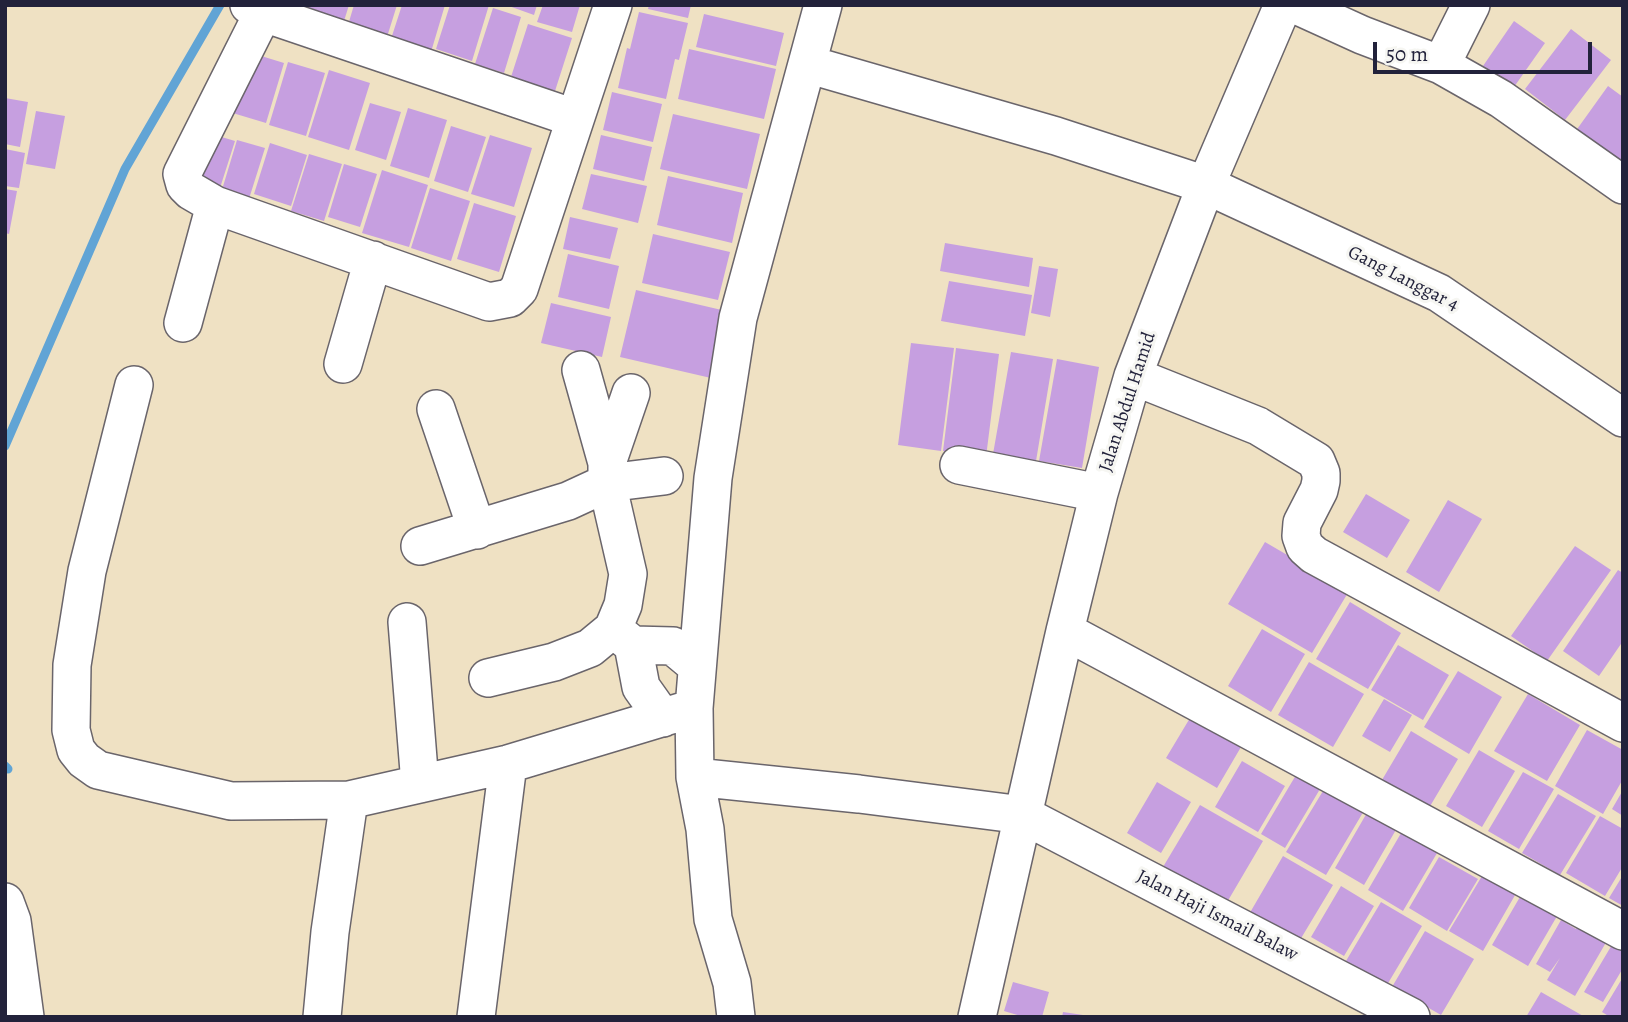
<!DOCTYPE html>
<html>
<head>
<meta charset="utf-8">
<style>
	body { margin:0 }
	#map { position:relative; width:1628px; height:1022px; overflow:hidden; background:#efe1c3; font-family:Alegreya,serif }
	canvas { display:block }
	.frame { position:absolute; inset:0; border:7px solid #22223b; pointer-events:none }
	.scale { position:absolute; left:1373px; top:42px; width:219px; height:32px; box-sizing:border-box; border:4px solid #22223b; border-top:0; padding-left:9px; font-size:21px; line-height:24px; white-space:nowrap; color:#22223b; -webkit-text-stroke:5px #f6f6f2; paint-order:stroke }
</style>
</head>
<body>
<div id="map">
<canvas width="1628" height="1022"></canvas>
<div class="frame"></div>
<div class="scale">50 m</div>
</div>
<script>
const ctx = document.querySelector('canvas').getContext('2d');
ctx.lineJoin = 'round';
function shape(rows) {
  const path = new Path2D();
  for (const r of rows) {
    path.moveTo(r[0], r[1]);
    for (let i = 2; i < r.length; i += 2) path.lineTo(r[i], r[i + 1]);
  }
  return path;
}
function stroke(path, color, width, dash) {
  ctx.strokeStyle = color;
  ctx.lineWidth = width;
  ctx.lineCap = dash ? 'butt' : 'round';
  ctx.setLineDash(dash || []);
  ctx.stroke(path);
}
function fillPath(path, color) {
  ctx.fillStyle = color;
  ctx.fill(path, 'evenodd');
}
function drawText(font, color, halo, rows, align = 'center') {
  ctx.font = font + ' Alegreya,serif';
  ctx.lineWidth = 6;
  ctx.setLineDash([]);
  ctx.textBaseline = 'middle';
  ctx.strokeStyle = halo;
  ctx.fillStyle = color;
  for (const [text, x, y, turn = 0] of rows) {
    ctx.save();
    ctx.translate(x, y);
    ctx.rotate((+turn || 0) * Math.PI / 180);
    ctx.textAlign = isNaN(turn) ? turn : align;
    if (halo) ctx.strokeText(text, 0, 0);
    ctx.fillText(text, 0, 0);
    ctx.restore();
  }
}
stroke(shape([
	[5,446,125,169,220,5],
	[5,766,8,769]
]), '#61a4d5', 9);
fillPath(shape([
	[306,5,349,5,344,21,305,9],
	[354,5,397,5,387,37,348,25],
	[402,5,445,5,431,52,391,39],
	[450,5,489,5,472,61,436,49],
	[506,5,537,5,534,15],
	[543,5,580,5,572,32,537,22],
	[649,5,691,5,688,18,648,9],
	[493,8,521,17,504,73,475,64],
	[639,12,688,23,679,60,675,59,666,99,618,88,627,48,630,49],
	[704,14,784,33,776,66,696,47],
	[1514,21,1545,43,1514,87,1483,66],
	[528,24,572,38,555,91,511,77],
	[1571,29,1611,60,1565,120,1525,89],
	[689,49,776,69,764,119,678,99],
	[245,51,284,63,266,123,226,111],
	[288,62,325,73,306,136,269,125],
	[329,70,370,83,349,150,308,137],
	[1608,86,1623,97,1623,165,1575,132],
	[612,92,662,104,653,142,603,130],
	[5,98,28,102,20,147,5,144],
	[370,103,401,112,386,160,355,150],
	[408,108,447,120,429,178,390,166],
	[36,111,65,116,55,169,26,164],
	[673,114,760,134,747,189,660,169],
	[451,126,486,137,468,192,434,181],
	[205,132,235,141,220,188,190,179],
	[490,135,532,148,514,207,471,194],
	[601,135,652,147,644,181,593,169],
	[237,140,265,148,248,202,221,193],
	[270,143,307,155,291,206,254,194],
	[5,149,25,153,19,188,5,186],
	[309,154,342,164,324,221,291,211],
	[344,164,377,174,360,227,328,217],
	[382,170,428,185,409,247,362,233],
	[591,174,647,186,638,223,582,209],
	[668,176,743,193,732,243,657,225],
	[430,188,470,201,451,261,411,248],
	[5,189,17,191,9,234,5,233],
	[474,203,516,216,499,272,457,259],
	[570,217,618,228,610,259,563,249],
	[653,234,730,252,718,300,642,283],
	[945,243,1033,258,1029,287,940,271],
	[568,254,619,266,609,309,558,297],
	[1039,266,1058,269,1050,317,1031,313],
	[949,281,1032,295,1025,336,941,321],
	[636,290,726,311,711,378,620,357],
	[551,303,611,317,602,357,541,343],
	[911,343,954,348,941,451,898,445],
	[956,348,999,354,986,457,943,451],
	[1011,352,1053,359,1036,461,993,454],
	[1057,359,1099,367,1082,468,1039,461],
	[1366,494,1410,520,1387,558,1343,532],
	[1448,500,1482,519,1439,592,1406,572],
	[1265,542,1349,591,1312,653,1228,604],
	[1575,546,1611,570,1547,661,1511,636],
	[1618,570,1623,573,1623,641,1599,676,1563,651],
	[1350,602,1401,633,1368,689,1316,659],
	[1262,629,1305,654,1271,712,1228,686],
	[1398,645,1449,675,1423,720,1371,690],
	[1309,662,1364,694,1333,747,1278,715],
	[1458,671,1502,697,1469,754,1424,727],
	[1528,694,1580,725,1547,781,1494,751],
	[1384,699,1412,715,1390,752,1362,736],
	[1190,718,1241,747,1217,788,1166,758],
	[1587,730,1623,750,1623,779,1603,814,1555,786],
	[1411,731,1458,759,1426,813,1379,785],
	[1479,750,1515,771,1482,827,1446,806],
	[1242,761,1285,786,1258,832,1215,807],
	[1523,772,1554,789,1519,849,1488,831],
	[1296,775,1320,789,1285,848,1261,834],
	[1157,782,1191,802,1161,853,1127,833],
	[1326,786,1365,809,1326,875,1286,852],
	[1623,790,1623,816,1612,809],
	[1558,794,1596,816,1560,875,1522,853],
	[1200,805,1263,841,1226,904,1163,867],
	[1368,811,1397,828,1364,885,1335,868],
	[1600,816,1623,829,1623,866,1605,896,1566,873],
	[1404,828,1440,848,1403,911,1368,890],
	[1283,856,1333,885,1297,945,1248,916],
	[1439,857,1478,879,1447,931,1409,908],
	[1485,871,1518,890,1483,951,1449,931],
	[1623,875,1623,906,1609,898],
	[1341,886,1374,906,1344,956,1311,937],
	[1524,890,1560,911,1528,966,1492,945],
	[1381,902,1422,926,1387,985,1346,961],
	[1561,920,1576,929,1580,923,1608,939,1575,996,1547,980,1560,958,1550,972,1536,964],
	[1425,931,1474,959,1441,1015,1392,987],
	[1616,938,1623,942,1623,968,1603,1002,1584,992],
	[1623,977,1623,1017,1610,1017,1602,1012],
	[1013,982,1049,992,1042,1017,1024,1017,1004,1011],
	[1541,992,1585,1017,1526,1017],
	[1063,1012,1083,1015,1082,1017,1062,1017]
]), '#c69fe0');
const minor = shape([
	[249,5,264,13,574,118],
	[267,5,182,174,185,185,191,191,215,205,489,302,510,298,519,289,613,5],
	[1296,5,1362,35,1441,65,1501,99,1623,185],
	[807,64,1056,136,1206,185,1439,293,1623,418],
	[1441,65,1471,5],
	[183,323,215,205],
	[343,364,373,260],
	[1133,376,1258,426,1316,461,1321,473,1321,481,1319,490,1302,523,1301,536,1305,547,1314,555,1623,723],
	[134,385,87,571,72,665,71,730,76,750,84,760,98,770,231,801,349,800,508,764,694,708],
	[436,409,477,530],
	[607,463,631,393],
	[959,465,1099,493],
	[420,546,568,501,607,483,664,476],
	[407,622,420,784],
	[613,629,633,645,641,687,663,718],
	[1065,631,1623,931],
	[633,645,673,646,697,666],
	[488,678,554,662,590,648,613,629,623,605,628,574,607,483,607,463,581,370],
	[695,777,859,794,1023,815,1411,1017],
	[5,902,12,921,25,1017],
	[322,1017,330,932,349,800],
	[476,1017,508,764],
	[736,1017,732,983,713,919,705,829,695,777,694,708,713,478,738,318,823,5],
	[977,1017,1065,631,1099,493,1133,376,1206,185,1283,5]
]);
stroke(minor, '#6a656b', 40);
stroke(minor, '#fff', 37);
drawText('19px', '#22223b', '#f6f6f2', [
	["Gang Langgar 4",1403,279,27],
	["Jalan Abdul Hamid",1128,402,-72],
	["Jalan Haji Ismail Balaw",1217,916,27]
]);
</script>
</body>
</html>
